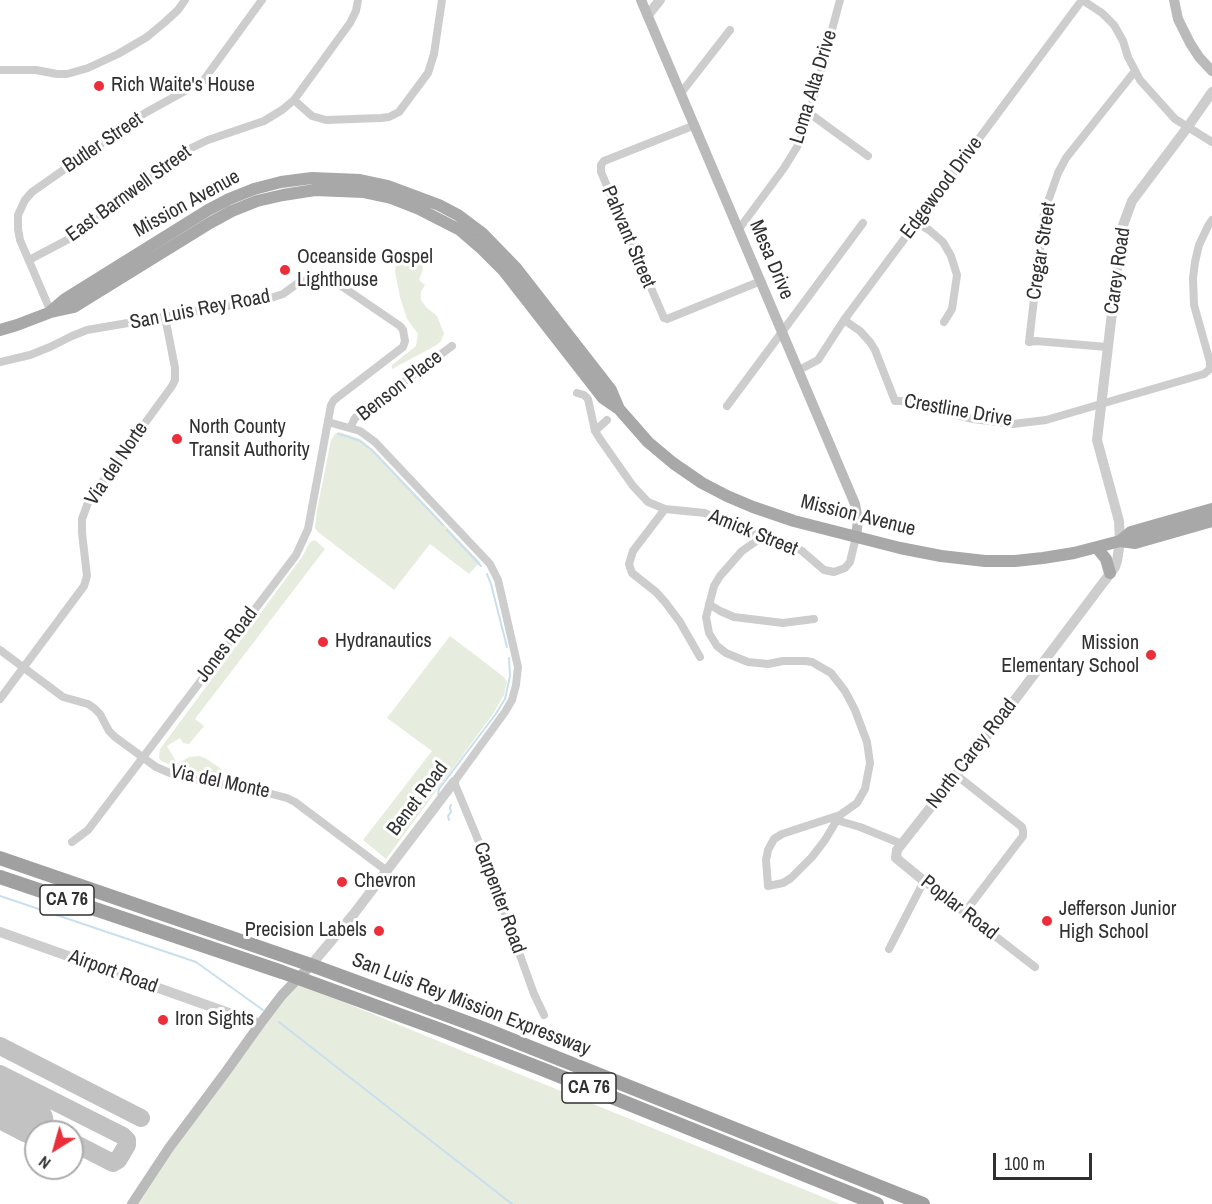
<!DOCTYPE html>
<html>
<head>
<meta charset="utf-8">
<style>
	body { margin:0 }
	#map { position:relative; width:1212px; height:1204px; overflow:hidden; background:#fff; font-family:"Archivo Narrow",sans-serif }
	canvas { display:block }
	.north { position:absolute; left:24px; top:1120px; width:60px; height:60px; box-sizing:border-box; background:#fff; border:2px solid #acacac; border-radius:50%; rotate:217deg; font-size:16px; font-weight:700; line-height:24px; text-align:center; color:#303030 }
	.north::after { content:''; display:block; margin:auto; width:21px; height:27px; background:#eb2e39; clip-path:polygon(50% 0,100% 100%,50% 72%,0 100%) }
	.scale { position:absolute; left:993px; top:1153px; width:99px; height:27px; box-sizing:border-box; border:3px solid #303030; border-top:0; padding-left:8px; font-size:18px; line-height:21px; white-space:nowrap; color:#303030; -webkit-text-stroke:4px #fff; paint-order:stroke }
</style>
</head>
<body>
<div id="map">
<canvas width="1212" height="1204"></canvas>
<div class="north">N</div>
<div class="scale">100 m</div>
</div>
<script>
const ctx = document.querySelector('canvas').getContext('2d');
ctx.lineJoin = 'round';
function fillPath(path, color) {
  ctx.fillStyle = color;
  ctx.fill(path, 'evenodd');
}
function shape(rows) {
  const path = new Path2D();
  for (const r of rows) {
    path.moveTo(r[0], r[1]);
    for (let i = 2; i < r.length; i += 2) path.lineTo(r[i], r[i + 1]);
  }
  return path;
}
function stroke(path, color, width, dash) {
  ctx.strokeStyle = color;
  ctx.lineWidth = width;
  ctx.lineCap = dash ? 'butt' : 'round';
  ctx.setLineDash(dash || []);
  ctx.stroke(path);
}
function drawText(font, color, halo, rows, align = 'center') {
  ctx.font = font + ' "Archivo Narrow",sans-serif';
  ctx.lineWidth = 6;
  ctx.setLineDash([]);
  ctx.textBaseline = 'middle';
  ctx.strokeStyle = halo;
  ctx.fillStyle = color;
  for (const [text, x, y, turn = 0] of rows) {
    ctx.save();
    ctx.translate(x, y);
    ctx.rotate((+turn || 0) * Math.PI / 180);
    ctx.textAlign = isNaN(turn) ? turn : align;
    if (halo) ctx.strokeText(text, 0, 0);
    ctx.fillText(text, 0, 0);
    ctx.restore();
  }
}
fillPath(shape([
	[402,257,422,262,423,269,419,280,425,285,421,292,421,300,426,307,437,316,444,333,441,341,435,346,392,369,392,365,416,346,418,334,407,319,400,297,395,272,396,263],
	[339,432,360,439,372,449,480,562,469,574,430,544,394,590,318,532,315,528,317,510,331,440,335,434],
	[315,540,325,549,195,719,204,726,189,744,183,743,180,738,167,746,177,763,179,763,189,757,199,756,205,758,219,767,224,772,224,775,223,776,181,769,161,761,159,757,160,749,302,557,310,542],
	[450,636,504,677,507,682,504,695,493,714,386,859,363,840,432,751,387,718],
	[295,982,482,1059,840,1204,132,1204]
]), '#e6edde');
stroke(shape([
	[338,434,346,436,360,441,372,450,443,525],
	[447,530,481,566],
	[487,574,491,584,507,647],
	[438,794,439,789,495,715,505,699,510,676,509,658],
	[449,820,448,816,451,812,450,807,451,805],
	[0,896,196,962,263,1010],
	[279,1022,512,1204]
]), '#c9dfed', 2);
stroke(shape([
	[0,1046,141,1118],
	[0,1074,123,1136,127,1140,127,1145,118,1160,113,1163,72,1142],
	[0,1104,12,1102,23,1090,30,1089],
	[31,1121,52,1132]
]), '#c2c2c2', 18);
stroke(shape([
	[0,1105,31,1121]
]), '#c2c2c2', 45);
stroke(shape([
	[1082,0,1102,13,1114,25,1123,41,1128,57,1140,80,1175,119,1212,142],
	[0,70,36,70,57,74,67,74,88,68,118,54,147,37,165,22,178,10,185,0],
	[681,93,730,30],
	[294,100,312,116,326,120,381,118,389,117,399,112,428,73,434,54,442,0],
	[809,113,868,156],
	[695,125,604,161,601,165,601,172,664,318,667,319,761,281],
	[916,222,929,230,943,242,951,256,957,275,952,309,944,322],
	[739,229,784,168,797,147,806,126,840,0],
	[29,260,67,240,187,150,208,140,264,121,282,110,294,100,350,23,356,11,358,0],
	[51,312,20,240,18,229,18,215,25,200,32,192,145,113,203,81,262,0],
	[844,320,860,331,870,342,875,350,895,401,901,401,973,419,1013,424,1046,420,1204,374,1210,369,1210,362,1194,305,1193,278,1195,262,1199,245,1208,226,1212,220],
	[1107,347,1036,341,1029,342,1044,213,1058,173,1066,158,1135,71],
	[0,362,30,355,50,347,72,336,87,330,268,299,283,294,298,283,314,278,327,278,337,283,400,326,403,330,405,341,403,347,334,400,331,405,308,529,296,555,88,830,72,842],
	[799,370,818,360,844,320,1082,0],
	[577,393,584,395,588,399,595,431,600,439,633,486,648,502,665,509,705,513,737,528,787,543,802,551,824,570,834,572,845,568,850,562,856,537],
	[727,406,863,223],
	[328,422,360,431,375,442,490,564,498,580,518,667,516,685,512,700,505,712,454,782,481,847,534,994,544,1015],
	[350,428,355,418,452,346],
	[595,431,607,420],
	[665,509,633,551,629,564,632,573,656,592,665,602,680,622,700,657],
	[765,535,742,551,720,576,714,586,706,617,709,633,717,646,726,653,748,662,768,664,783,661,805,661,812,662,831,673,845,691,855,710,867,742,870,763,865,789,857,803,840,815,782,834,774,839,768,850,766,860,768,886,783,883,791,878,812,857,825,840,840,815],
	[709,604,720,611,734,617,783,623,814,619],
	[0,650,63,697,88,704,94,708,100,714,109,731,115,737,156,767,170,773,189,778,264,792,287,798,295,802,387,871],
	[0,699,84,586,87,576,82,533,82,519,89,500,172,386,175,380,175,368,165,317],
	[955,774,1022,827,1023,831,1023,836,965,912],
	[836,820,860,827,902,844],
	[889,949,924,881,1035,967]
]), '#cdcdcd', 8);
stroke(shape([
	[648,15,660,0],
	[924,881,896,858,897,850,1014,701,1115,567,1117,561,1120,541,1119,521,1097,440,1122,228,1132,201,1187,128,1212,92],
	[0,932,260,1024],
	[311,965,353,915,454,782]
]), '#cdcdcd', 10);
stroke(shape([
	[641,0,855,504,858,520,856,537],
	[1174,0,1178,19,1190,43,1199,57,1212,71],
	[132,1204,169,1148,225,1073,260,1024,282,995,311,965]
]), '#bababa', 10);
stroke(shape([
	[51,311,65,299,208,210,229,199,254,189,281,182,312,178,360,180,388,186,439,205,458,215,482,233,516,268,611,390,619,409],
	[0,330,17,325,51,312,74,307,210,223,232,211,257,201,283,195,315,190,363,192,391,198,419,209,460,230,482,249,504,271,603,398,619,409,648,442,673,463,702,483,727,496,753,507,794,521,900,548,941,556,985,561,1015,561,1043,558,1074,553,1120,541,1135,543,1212,521],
	[1120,541,1131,532,1212,509],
	[1097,548,1106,559,1110,573]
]), '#a8a8a8', 12);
stroke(shape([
	[0,858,311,965,482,1028,923,1204],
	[0,877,282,972,441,1030,542,1069,877,1204]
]), '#a0a0a0', 14);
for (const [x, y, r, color] of [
	[99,86,6,"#eb2e39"],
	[285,270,6,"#eb2e39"],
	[177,439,6,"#eb2e39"],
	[323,642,6,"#eb2e39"],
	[1151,655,6,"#eb2e39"],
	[342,882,6,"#eb2e39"],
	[1047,921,6,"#eb2e39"],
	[379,931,6,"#eb2e39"],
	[163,1020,6,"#eb2e39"]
]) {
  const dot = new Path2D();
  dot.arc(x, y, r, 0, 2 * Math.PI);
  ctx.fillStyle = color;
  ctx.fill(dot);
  stroke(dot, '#fff', 2);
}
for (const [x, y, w] of [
	[67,900,54],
	[589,1088,54]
]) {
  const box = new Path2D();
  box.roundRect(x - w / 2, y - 15, w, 30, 4.5);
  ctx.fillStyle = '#fff';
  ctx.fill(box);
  stroke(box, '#303030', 1.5);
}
drawText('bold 18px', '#303030', null, [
	["CA 76",67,900],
	["CA 76",589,1088]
]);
drawText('20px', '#303030', '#fff', [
	["Rich Waite's House",111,86],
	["Oceanside Gospel",297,258],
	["Lighthouse",297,281],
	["North County",189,428],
	["Transit Authority",189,451],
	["Hydranautics",335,642],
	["Mission",1139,644,"right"],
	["Elementary School",1139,667,"right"],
	["Chevron",354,882],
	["Jefferson Junior",1059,910],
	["High School",1059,933],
	["Precision Labels",367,931,"right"],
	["Iron Sights",175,1020]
], 'left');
drawText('20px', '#303030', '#fff', [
	["Loma Alta Drive",814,87,-73],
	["Butler Street",103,143,-34],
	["Edgewood Drive",942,188,-53],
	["East Barnwell Street",129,194,-36],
	["Mission Avenue",187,204,-29],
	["Pahvant Street",628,237,67],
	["Cregar Street",1042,251,-81],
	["Mesa Drive",771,260,67],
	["Carey Road",1118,271,-82],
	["San Luis Rey Road",200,310,-11],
	["Benson Place",400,386,-38],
	["Crestline Drive",958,411,10],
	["Via del Norte",117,464,-56],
	["Mission Avenue",858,516,14],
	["Amick Street",753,533,22],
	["Jones Road",227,645,-53],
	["North Carey Road",972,754,-52],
	["Via del Monte",220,782,12],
	["Benet Road",418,799,-53],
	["Carpenter Road",499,898,70],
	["Poplar Road",959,908,38],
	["Airport Road",113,972,20],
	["San Luis Rey Mission Expressway",471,1005,21]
]);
</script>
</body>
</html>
